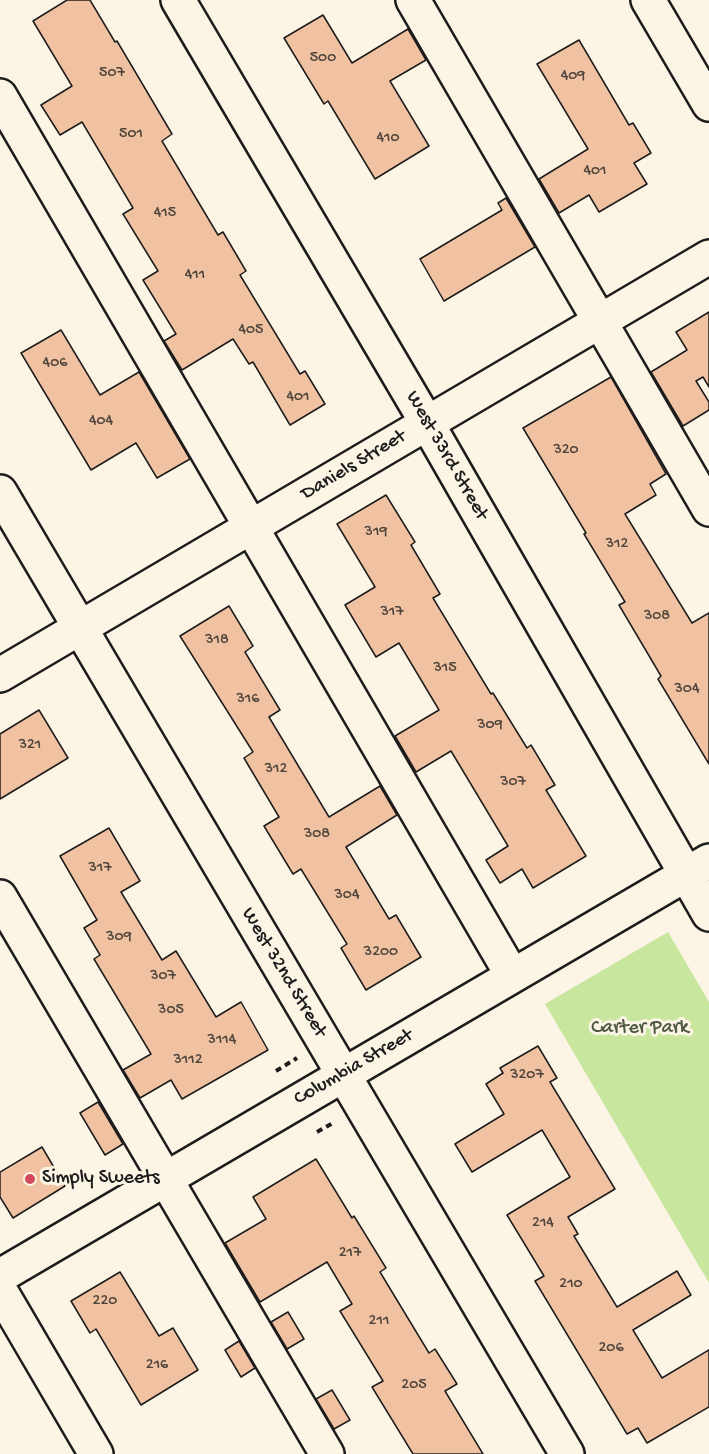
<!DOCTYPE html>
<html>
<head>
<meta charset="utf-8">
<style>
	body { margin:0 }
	canvas { display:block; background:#fcf5e5 }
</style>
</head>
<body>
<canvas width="709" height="1454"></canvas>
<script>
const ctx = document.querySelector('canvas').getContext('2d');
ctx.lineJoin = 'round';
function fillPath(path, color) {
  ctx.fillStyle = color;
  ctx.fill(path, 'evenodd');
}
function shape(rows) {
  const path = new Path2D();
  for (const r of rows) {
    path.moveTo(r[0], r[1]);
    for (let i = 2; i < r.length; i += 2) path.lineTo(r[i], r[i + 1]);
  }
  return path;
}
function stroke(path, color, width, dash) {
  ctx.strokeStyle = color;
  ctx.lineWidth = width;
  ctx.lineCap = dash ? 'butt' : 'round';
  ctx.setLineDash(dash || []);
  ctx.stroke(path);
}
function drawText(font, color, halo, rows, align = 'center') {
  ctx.font = font + ' "Gochi Hand",sans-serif';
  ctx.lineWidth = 6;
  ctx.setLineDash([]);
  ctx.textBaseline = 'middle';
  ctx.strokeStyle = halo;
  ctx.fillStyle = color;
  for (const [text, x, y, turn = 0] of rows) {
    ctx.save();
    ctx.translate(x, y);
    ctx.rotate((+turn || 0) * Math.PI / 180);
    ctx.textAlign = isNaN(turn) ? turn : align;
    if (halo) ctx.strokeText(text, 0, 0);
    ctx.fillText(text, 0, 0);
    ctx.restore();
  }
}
fillPath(shape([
	[668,932,709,1002,709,1283,545,1004]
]), '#c8e69e');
const building = shape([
	[67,0,90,0,115,42,117,41,172,134,162,141,218,235,223,232,246,271,240,275,300,374,305,371,325,404,290,425,253,362,249,364,233,339,182,370,164,341,176,334,143,280,158,271,123,214,133,208,82,122,60,135,41,105,72,86,33,21,67,0],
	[323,15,352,63,408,29,426,60,390,81,429,146,375,179,328,101,324,104,284,38,323,15],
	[579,40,629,125,633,123,651,153,634,163,647,184,599,212,589,195,559,213,539,179,588,149,537,64,579,40],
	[506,198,535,247,444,301,420,259,502,210,498,203,506,198],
	[709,312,709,387,703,377,696,381,709,402,709,410,683,426,651,372,687,350,676,332,709,312],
	[61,330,100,395,139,372,190,459,157,478,136,443,91,470,21,353,61,330],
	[611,377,666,474,650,484,656,495,625,514,692,623,709,613,709,764,658,679,661,676,619,605,625,602,584,534,586,533,523,428,611,377],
	[386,495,415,542,411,545,440,594,433,598,491,694,493,693,527,748,531,745,555,785,546,790,586,856,533,888,522,869,500,883,486,860,508,846,451,751,416,772,395,736,439,710,399,643,376,657,345,605,375,587,337,524,386,495],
	[229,606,253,646,245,652,280,710,269,717,329,817,380,786,397,815,346,847,389,919,396,915,421,957,366,990,341,948,347,944,301,869,293,874,264,826,279,817,244,758,253,752,180,636,229,606],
	[39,710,68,758,0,799,0,734,39,710],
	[109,828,140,881,121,892,162,960,176,951,216,1017,241,1002,268,1050,182,1099,171,1080,140,1098,123,1070,151,1054,94,959,100,955,84,928,97,920,60,856,109,828],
	[538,1046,557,1078,550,1082,615,1189,568,1217,578,1234,574,1236,617,1307,677,1271,691,1295,633,1330,662,1378,709,1350,709,1407,647,1443,638,1428,627,1434,535,1281,544,1276,507,1215,570,1177,542,1130,472,1172,455,1144,504,1114,486,1084,503,1073,500,1068,538,1046],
	[98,1102,123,1144,105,1155,80,1113,98,1102],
	[42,1147,65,1186,13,1218,0,1197,0,1172,42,1147],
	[316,1159,352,1218,354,1216,386,1268,380,1272,429,1353,435,1349,457,1384,445,1391,483,1454,413,1454,372,1387,383,1381,340,1311,352,1304,327,1262,260,1302,225,1243,266,1219,253,1197,316,1159],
	[120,1272,159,1336,173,1328,198,1370,141,1405,96,1329,90,1333,71,1301,120,1272],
	[288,1312,304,1339,287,1349,271,1322,288,1312],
	[239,1341,255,1368,241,1377,225,1350,239,1341],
	[332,1390,350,1420,334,1429,316,1399,332,1390]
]);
fillPath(building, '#f1c2a1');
stroke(building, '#1c1c1c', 1.5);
const minor = shape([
	[178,0,427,423,709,914],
	[413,0,709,509],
	[648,0,709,104],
	[0,96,512,975],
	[0,492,567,1454],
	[0,675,709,257],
	[0,897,327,1454],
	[0,1276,709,861],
	[0,1290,96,1454]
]);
stroke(minor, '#1c1c1c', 38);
stroke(shape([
	[276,1071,297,1058],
	[317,1132,333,1123]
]), '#1c1c1c', 4, [6, 4.5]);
stroke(minor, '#fcf5e5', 33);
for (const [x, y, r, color] of [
	[30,1179,6,"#d1495b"]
]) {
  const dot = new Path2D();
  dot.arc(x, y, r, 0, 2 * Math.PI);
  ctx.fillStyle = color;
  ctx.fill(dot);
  stroke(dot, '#fcf5e5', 2);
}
drawText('16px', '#51463d', null, [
	["500",323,59],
	["507",112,74],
	["409",573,77],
	["501",131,135],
	["410",388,139],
	["401",595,172],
	["415",165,214],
	["411",195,276],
	["405",251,331],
	["406",55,364],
	["401",298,398],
	["404",101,422],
	["320",566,451],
	["319",376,533],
	["312",617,545],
	["317",392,613],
	["308",657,617],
	["318",217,641],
	["315",445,669],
	["304",687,690],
	["316",248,700],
	["309",490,726],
	["321",30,746],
	["312",276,770],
	["307",513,783],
	["308",317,835],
	["317",100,869],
	["304",347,896],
	["309",119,938],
	["3200",381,953],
	["307",163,977],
	["305",171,1011],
	["3114",222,1041],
	["3112",188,1061],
	["3207",527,1076],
	["214",543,1224],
	["217",350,1254],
	["210",571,1285],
	["220",105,1302],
	["211",379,1322],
	["206",611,1349],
	["216",157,1366],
	["205",414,1386]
]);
drawText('20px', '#1c1c1c', '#fcf5e5', [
	["West 33rd Street",446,456,60],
	["Daniels Street",354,466,-31],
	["West 32nd Street",283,973,59],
	["Columbia Street",354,1068,-30]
]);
drawText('20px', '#505943', '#fcf5e5', [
	["Carter Park",640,1029]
]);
drawText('20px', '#1c1c1c', '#fcf5e5', [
	["Simply Sweets",42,1179]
], 'left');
</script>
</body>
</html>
